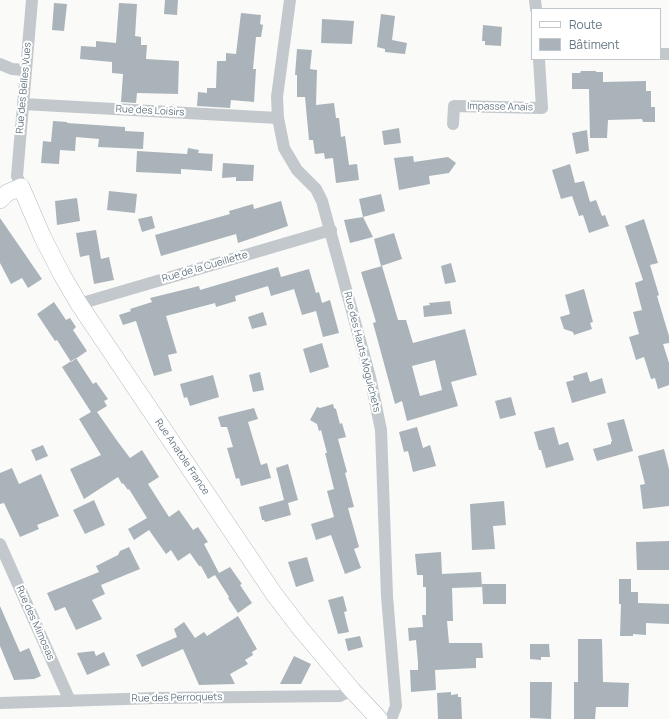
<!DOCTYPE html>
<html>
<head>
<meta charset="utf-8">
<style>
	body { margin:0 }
	#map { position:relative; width:669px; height:719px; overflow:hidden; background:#fafaf8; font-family:Manrope,sans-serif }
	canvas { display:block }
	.legend { position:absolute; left:531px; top:8px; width:130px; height:52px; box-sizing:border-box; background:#fff; border:1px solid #c1c8cd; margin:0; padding:5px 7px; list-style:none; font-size:12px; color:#657683 }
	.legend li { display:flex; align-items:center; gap:8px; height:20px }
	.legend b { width:20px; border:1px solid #c1c8cd }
</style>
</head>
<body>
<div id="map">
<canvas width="669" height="719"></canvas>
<ul class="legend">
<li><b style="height:5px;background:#fff"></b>Route</li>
<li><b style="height:11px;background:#aab3b9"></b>Bâtiment</li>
</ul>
</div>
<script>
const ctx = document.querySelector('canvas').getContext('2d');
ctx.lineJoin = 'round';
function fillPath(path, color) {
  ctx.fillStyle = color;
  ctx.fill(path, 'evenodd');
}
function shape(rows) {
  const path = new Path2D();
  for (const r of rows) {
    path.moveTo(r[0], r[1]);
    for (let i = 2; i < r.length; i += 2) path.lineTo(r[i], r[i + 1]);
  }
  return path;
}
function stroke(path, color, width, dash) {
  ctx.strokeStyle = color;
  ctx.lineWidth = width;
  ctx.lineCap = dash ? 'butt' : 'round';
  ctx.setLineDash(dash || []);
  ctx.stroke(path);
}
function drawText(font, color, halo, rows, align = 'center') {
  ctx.font = font + ' Manrope,sans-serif';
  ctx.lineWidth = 4;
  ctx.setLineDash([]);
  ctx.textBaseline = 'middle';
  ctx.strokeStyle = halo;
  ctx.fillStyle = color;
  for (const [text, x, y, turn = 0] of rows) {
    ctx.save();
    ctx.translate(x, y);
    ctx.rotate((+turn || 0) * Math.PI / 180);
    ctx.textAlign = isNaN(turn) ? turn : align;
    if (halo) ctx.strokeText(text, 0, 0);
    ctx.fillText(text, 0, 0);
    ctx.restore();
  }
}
fillPath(shape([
	[165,0,178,0,177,15,164,14],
	[54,3,67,4,64,31,52,30],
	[119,3,137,4,135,36,141,37,141,45,147,45,146,59,179,61,178,94,137,93,136,103,121,102,123,74,112,73,112,62,80,59,81,46,96,47,96,41,116,43],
	[241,13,261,15,260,24,263,25,261,37,256,37,253,69,256,69,254,102,231,100,230,108,197,106,198,92,207,93,207,88,216,88,217,61,226,61,226,53,236,54],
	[381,14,395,16,392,40,407,43,405,54,385,52,385,49,377,47],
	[322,19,354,21,352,44,321,43],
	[483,25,502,27,501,46,485,45,485,41,482,41],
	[297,49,312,50,310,69,317,70,316,105,334,103,336,118,339,118,341,137,345,136,349,165,357,164,359,180,336,183,333,158,325,159,324,153,315,154,313,140,309,140,305,97,297,97,297,75,295,75],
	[581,71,596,71,596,72,603,72,603,82,646,81,646,91,651,91,651,107,655,107,655,122,643,122,642,119,608,120,607,138,590,138,589,89,572,89,572,73,580,73],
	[53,121,67,122,67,123,125,127,125,131,144,132,143,149,98,147,99,139,76,137,75,151,60,150,59,164,41,163,43,141,51,142],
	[399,128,401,143,384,145,382,131],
	[587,130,589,151,576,154,572,133],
	[188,148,199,150,198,153,213,154,212,171,181,169,181,174,136,172,137,151,187,154],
	[413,156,414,162,448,157,456,163,449,173,429,176,430,184,399,190,394,158],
	[223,163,254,165,253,181,236,181,236,177,222,178],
	[570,164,575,183,584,181,590,202,596,200,602,216,605,215,609,226,589,233,583,215,579,216,572,196,561,199,552,170],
	[109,191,137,194,135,213,107,210],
	[381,194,385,211,363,217,359,199],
	[77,198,80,221,57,225,55,201],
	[281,201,288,226,238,243,236,234,161,256,155,235,230,214,229,211,253,204,254,209],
	[152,216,155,228,142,232,138,219],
	[363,217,373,237,350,243,344,220],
	[0,218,42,279,28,288,22,278,11,284,0,263],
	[644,219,658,263,650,265,659,295,657,296,669,336,669,343,663,344,669,363,669,385,658,389,655,378,651,379,644,357,636,360,629,337,639,334,633,312,642,310,635,283,643,280,625,226],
	[96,230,101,259,109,257,114,280,94,284,89,255,80,257,76,233],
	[394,233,402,259,381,266,374,239],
	[451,263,456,282,445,284,441,266],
	[382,266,398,320,406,320,413,343,465,329,477,375,451,382,458,406,407,421,402,401,395,404,373,323,376,322,361,272],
	[435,360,442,390,420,396,412,366],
	[278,267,281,277,309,269,316,293,319,292,322,303,330,300,339,333,323,337,316,311,302,315,294,289,271,296,268,286,235,296,236,301,216,307,215,303,166,316,177,353,168,355,172,371,154,376,136,321,123,325,119,315,131,311,130,309,152,302,150,298,199,286,200,290],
	[584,289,593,322,590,323,592,329,574,335,573,332,564,329,560,317,570,314,565,295],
	[450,301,452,314,424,317,423,306,430,305,429,303],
	[54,302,66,320,70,318,76,327,73,330,87,351,71,362,57,340,55,341,37,314],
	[263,312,267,325,252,329,248,317],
	[322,343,329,367,310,373,303,349],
	[76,358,93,384,96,382,108,399,104,401,107,406,97,412,118,442,130,458,142,450,159,477,148,484,169,517,179,510,193,530,198,527,208,542,204,544,219,573,230,567,242,584,240,585,252,603,238,613,228,598,229,597,215,575,208,579,201,566,199,566,190,553,178,561,171,550,166,554,149,530,134,540,128,529,147,518,129,489,128,490,123,483,122,484,118,477,84,499,70,469,101,455,79,419,91,412,62,367],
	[260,372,264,390,253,392,249,375],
	[587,372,590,382,602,378,606,393,572,403,566,382,574,380,573,376],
	[213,375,219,397,190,406,187,397,184,398,180,384],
	[511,397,516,415,500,419,495,401],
	[333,404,334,408,336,409,340,424,342,423,346,437,338,439,347,472,345,473,354,507,348,508,359,547,354,549,361,568,345,574,331,535,316,540,311,524,334,517,327,491,334,489,325,453,327,453,321,430,319,431,317,424,310,420,317,407,320,408],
	[254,408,258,419,248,422,261,465,267,463,271,478,241,486,239,478,236,479,227,448,233,447,227,427,221,427,218,417],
	[624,419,633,451,597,461,593,449,611,444,611,442,612,441,607,423],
	[417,427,423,448,430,445,436,466,413,472,408,451,404,452,399,432],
	[554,427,559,445,568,442,574,460,546,468,541,450,539,450,534,432],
	[43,445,48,456,36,461,31,450],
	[664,449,669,469,669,506,643,509,640,485,645,484,638,456],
	[288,464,298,500,288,503,291,515,265,522,264,520,262,520,259,507,284,500,276,468],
	[12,468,19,484,41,474,59,516,37,525,39,529,20,537,4,503,0,504,0,473],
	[94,500,105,525,85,534,73,510],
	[504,501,506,525,493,526,495,549,472,550,470,504],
	[669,541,669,570,637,570,636,542],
	[129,547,140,569,101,585,105,594,92,600,102,619,76,630,65,607,55,611,47,593,99,572,96,566,118,555,120,551],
	[441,552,442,574,481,572,482,587,452,588,453,621,447,621,449,643,482,643,483,658,476,658,476,668,435,670,436,690,411,692,410,670,418,670,418,662,416,640,409,641,408,628,423,627,422,615,426,615,426,587,423,587,423,575,417,575,415,554],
	[307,557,314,581,296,587,288,562],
	[619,579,631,579,631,592,638,592,638,603,669,604,669,624,646,623,646,635,633,634,633,636,620,636,621,604,619,604],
	[482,584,506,584,506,604,483,604],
	[343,596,347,611,344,612,349,632,338,634,328,600],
	[0,606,20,652,29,648,41,676,34,679,14,680,0,646],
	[238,616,257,649,252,652,253,655,245,660,248,664,230,674,235,684,199,685,183,649,142,667,136,655,177,637,174,629,184,622,195,638,204,632,207,636],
	[360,636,363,647,348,651,345,639],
	[578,639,602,639,603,682,629,683,628,707,596,707,595,719,574,719,574,682,578,682],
	[530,644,549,644,550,657,541,657,541,660,530,659],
	[94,651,96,656,104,652,110,665,87,675,77,653],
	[294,656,311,664,301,684,280,684],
	[530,682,552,682,551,719,530,718],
	[451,692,451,695,458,694,458,697,461,697,462,719,438,719,437,693]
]), '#aab3b9');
const secondary = shape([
	[0,200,7,193,21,187,43,238,62,275,79,304,274,594,300,628,352,690,379,719]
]);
stroke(secondary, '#b3babf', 18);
stroke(shape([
	[290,0,277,97,278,118,284,148,297,170,316,189,322,201,370,377,381,430,387,596,396,706,391,719],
	[535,0,536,9],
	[660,54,669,54],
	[0,64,12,69,25,70],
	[23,104,278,118],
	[453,124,454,106,542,108,539,59],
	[21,187,17,176,32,0],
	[79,304,331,230],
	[0,544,70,701],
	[0,703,156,698,340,696,352,690]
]), '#c3c8cc', 12);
stroke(secondary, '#fff', 17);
drawText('10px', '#657683', '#fff', [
	["Rue des Belles Vues",24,88,-85],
	["Impasse Anaïs",500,107,1],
	["Rue des Loisirs",150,111,3],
	["Rue de la Cueillette",205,267,-16],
	["Rue des Hauts Moguichets",362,352,76],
	["Rue Anatole France",182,457,56],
	["Rue des Mimosas",35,623,66],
	["Rue des Perroquets",177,698,-1]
]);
</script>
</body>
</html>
